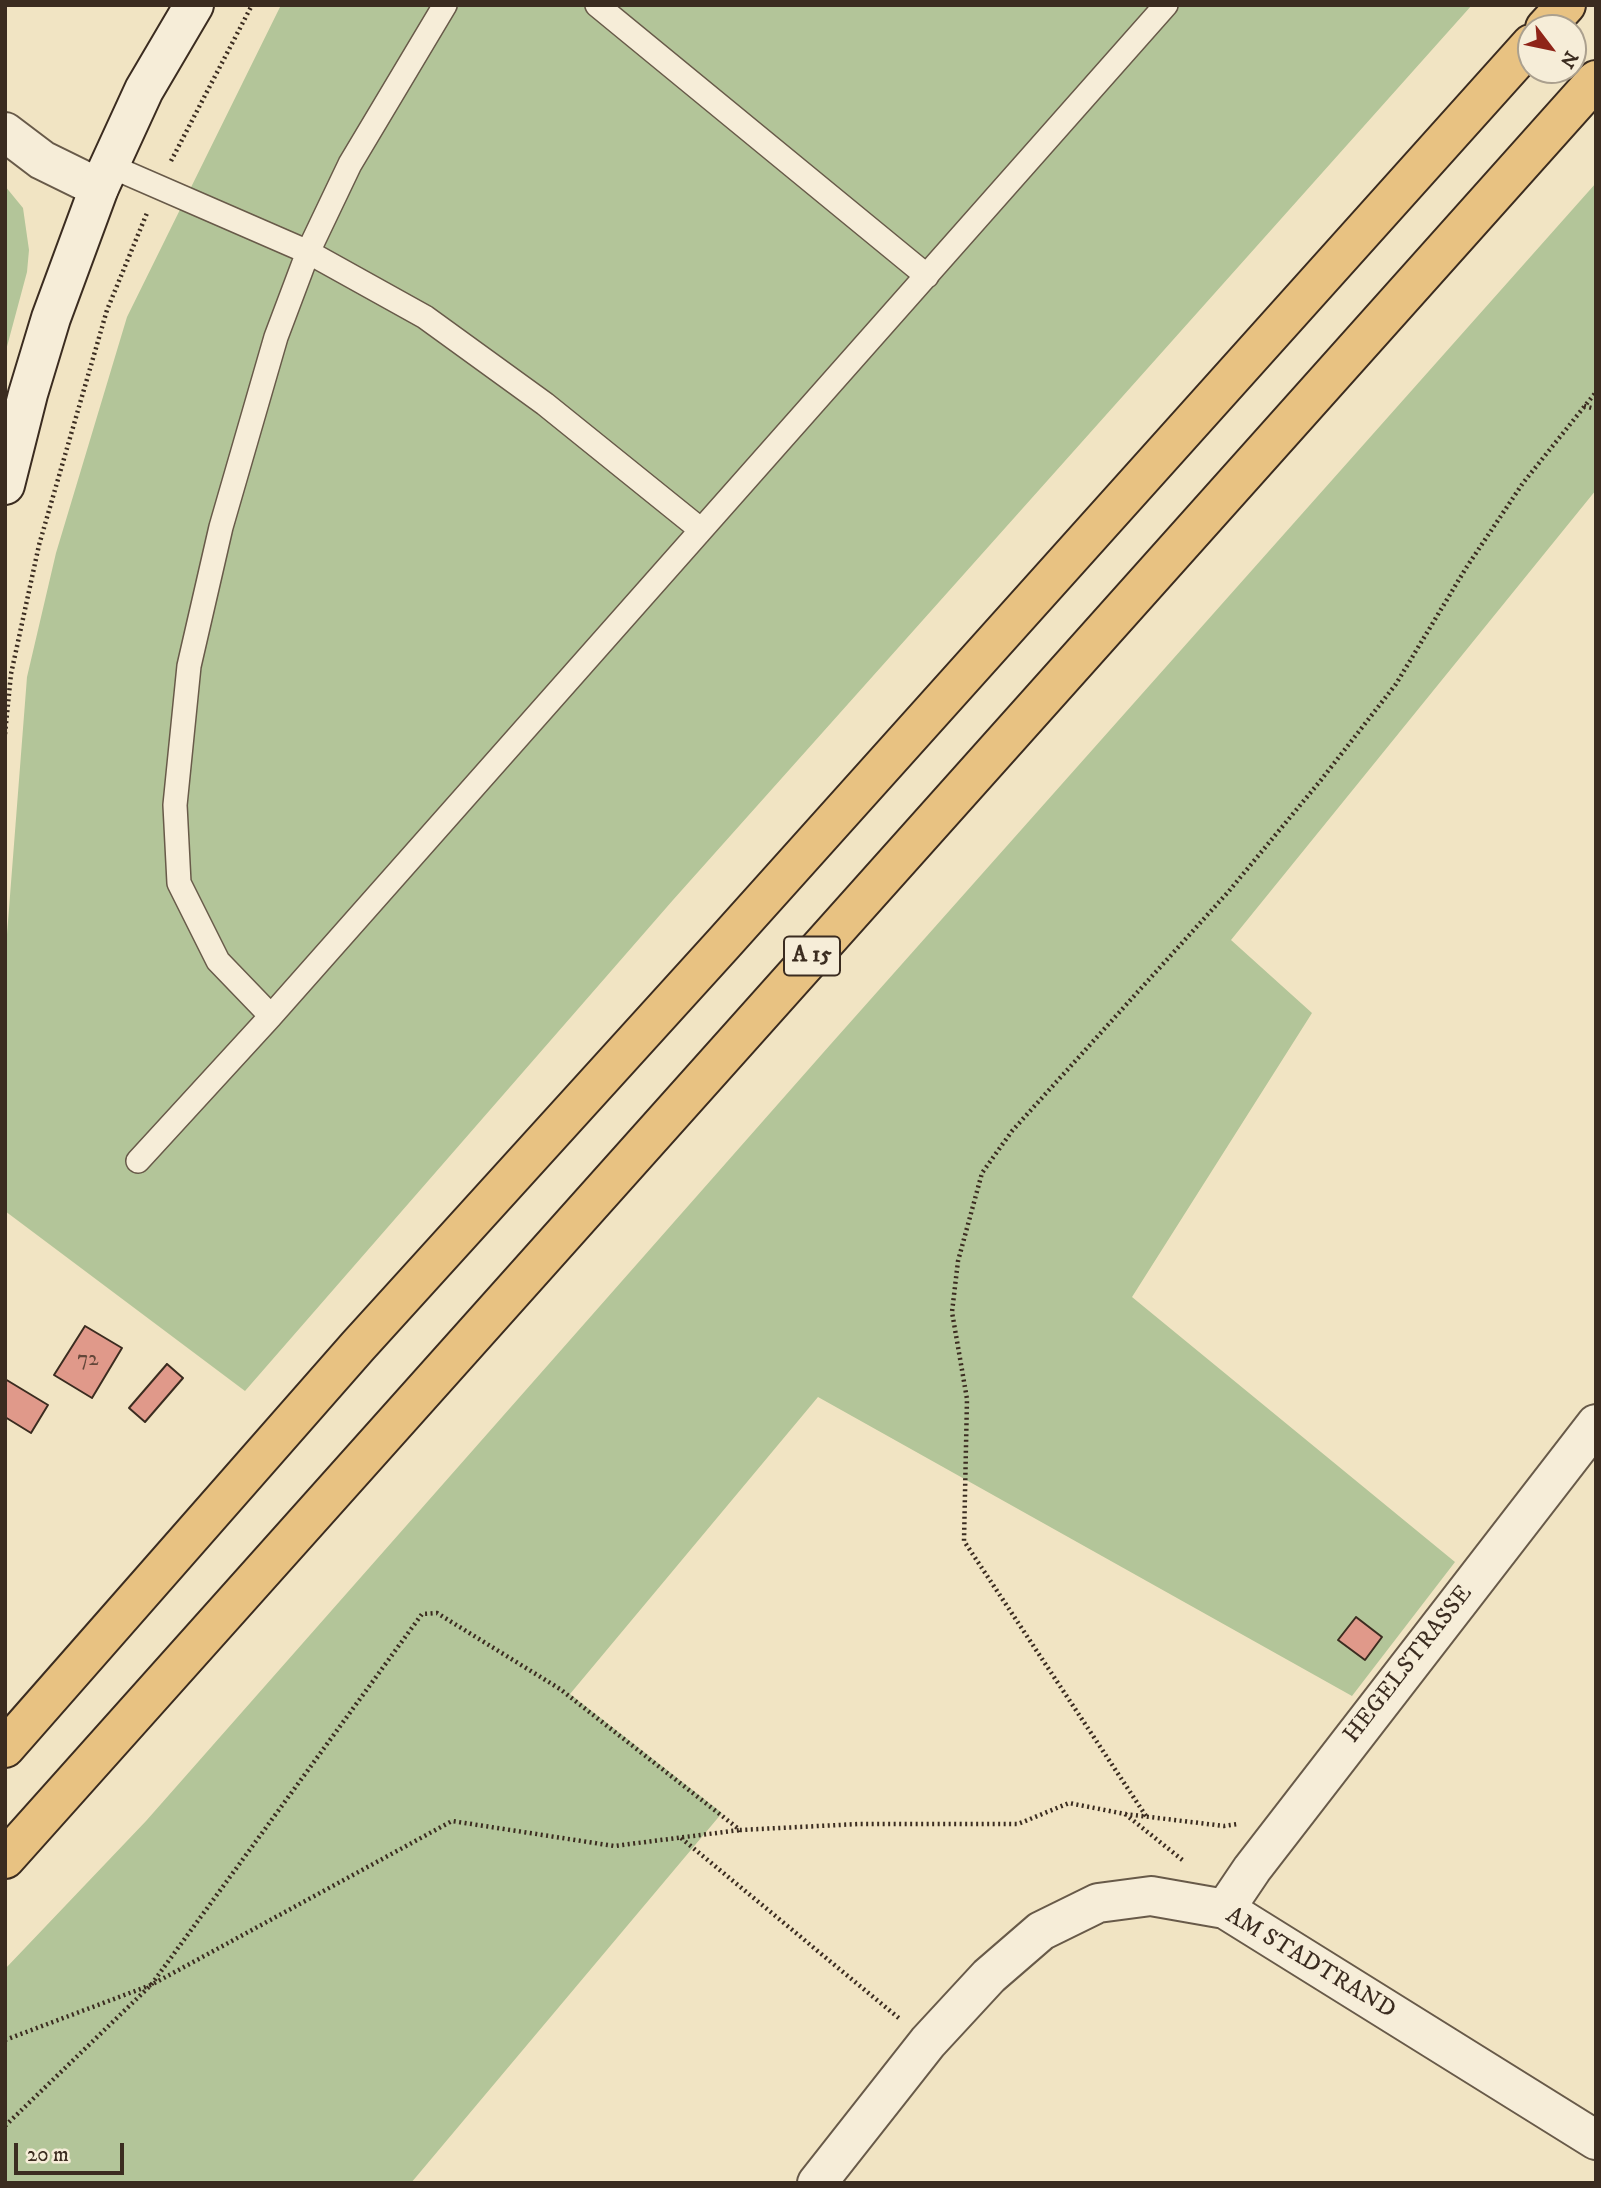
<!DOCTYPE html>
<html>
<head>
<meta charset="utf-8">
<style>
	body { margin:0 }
	#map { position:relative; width:1601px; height:2188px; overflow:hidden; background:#f1e4c3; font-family:"IM FELL DW Pica",serif }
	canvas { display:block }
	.frame { position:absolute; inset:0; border:7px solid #3b2c20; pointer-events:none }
	.north { position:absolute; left:1517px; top:14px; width:70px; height:70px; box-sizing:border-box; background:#f6edd8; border:2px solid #aba08e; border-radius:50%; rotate:122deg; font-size:19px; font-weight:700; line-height:28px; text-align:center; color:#3b2c20 }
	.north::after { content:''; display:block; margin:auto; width:24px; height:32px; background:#8f2418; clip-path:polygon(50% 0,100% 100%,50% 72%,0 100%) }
	.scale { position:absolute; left:14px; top:2143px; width:110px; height:32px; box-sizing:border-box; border:4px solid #3b2c20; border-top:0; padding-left:9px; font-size:21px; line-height:24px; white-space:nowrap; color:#3b2c20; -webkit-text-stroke:5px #f6edd8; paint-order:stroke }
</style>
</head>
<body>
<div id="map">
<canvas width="1601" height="2188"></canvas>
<div class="frame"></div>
<div class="north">N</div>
<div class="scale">20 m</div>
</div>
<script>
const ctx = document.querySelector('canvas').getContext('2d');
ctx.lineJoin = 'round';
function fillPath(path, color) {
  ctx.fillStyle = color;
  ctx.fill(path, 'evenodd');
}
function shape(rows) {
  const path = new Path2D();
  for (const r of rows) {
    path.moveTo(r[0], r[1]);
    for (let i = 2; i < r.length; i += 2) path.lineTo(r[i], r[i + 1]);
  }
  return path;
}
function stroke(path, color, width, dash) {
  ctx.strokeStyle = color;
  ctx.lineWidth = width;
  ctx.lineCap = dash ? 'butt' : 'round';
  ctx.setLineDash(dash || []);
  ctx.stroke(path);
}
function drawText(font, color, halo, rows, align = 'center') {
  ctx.font = font + ' "IM FELL DW Pica",serif';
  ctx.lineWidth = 5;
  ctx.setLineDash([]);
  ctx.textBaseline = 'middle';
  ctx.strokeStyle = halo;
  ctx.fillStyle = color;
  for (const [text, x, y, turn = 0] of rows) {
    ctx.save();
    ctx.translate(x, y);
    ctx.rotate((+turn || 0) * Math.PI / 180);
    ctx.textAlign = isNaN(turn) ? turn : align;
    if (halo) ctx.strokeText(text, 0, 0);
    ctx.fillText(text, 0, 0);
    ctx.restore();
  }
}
fillPath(shape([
	[281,5,1472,5,673,900,245,1391,5,1211,5,960,27,677,56,553,127,317],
	[1596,183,1596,490,1231,940,1312,1013,1132,1297,1455,1562,1352,1696,818,1397,570,1694,722,1813,411,2183,5,2183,5,1969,146,1821,830,1045],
	[5,186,23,208,29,250,27,272,5,354]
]), '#b3c599');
const building = shape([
	[85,1326,122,1348,92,1398,54,1375,85,1326],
	[167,1364,183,1378,145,1422,129,1408,167,1364],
	[5,1379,48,1405,31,1433,5,1417,5,1379],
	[1356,1617,1382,1637,1365,1660,1338,1640,1356,1617]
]);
fillPath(building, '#e0998a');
stroke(building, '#3b2c20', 2);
const lane = shape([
	[445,5,350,164,308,252,276,337,221,527,189,666,175,805,179,883,218,961,271,1016,1166,5],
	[597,5,927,276],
	[108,165,308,252,425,317,545,404,700,529],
	[138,1161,271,1016]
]);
const street = shape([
	[5,132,42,160,99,188],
	[1225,1909,1252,1869,1596,1424],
	[817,2183,928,2042,989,1976,1041,1931,1098,1903,1151,1896,1225,1909,1596,2140]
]);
const secondary = shape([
	[5,485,28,394,51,318,99,188,144,90,194,5]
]);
const highway = shape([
	[1545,28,1566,5],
	[5,1748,358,1346,724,943,1531,44],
	[5,1859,1596,80]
]);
stroke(lane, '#685a49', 26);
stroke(street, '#685a49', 42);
stroke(secondary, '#3b2c20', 42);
stroke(highway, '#3b2c20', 42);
stroke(shape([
	[171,161,252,5],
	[1584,406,1596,409],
	[5,734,11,674,39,545,107,310,147,213],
	[1125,1814,1224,1826,1238,1824],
	[1146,1816,964,1541,967,1399,952,1312,958,1261,982,1173,1012,1131,1229,891,1321,780,1396,684,1466,568,1523,483,1596,392],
	[681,1838,900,2019],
	[5,2040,151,1985,452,1821,614,1846,740,1830],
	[5,2126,151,1985,422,1614,437,1613,560,1689,740,1830,858,1824,1018,1824,1069,1803,1125,1814,1185,1862]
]), '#3b2c20', 4.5, [2, 3.5]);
stroke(lane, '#f6edd8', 23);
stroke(street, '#f6edd8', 38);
stroke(secondary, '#f6edd8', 38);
stroke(highway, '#e8c282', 38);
drawText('21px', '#64473a', null, [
	["72",88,1361]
]);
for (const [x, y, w] of [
	[812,956,56]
]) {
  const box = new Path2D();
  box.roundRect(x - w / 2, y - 19.5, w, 39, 5);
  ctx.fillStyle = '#f6edd8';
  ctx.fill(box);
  stroke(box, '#3b2c20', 2);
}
drawText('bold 23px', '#3b2c20', null, [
	["A 15",812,956]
]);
drawText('24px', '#3b2c20', '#f6edd8', [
	["HEGELSTRASSE",1409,1665,-52],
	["AM STADTRAND",1310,1964,31]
]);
</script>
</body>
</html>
